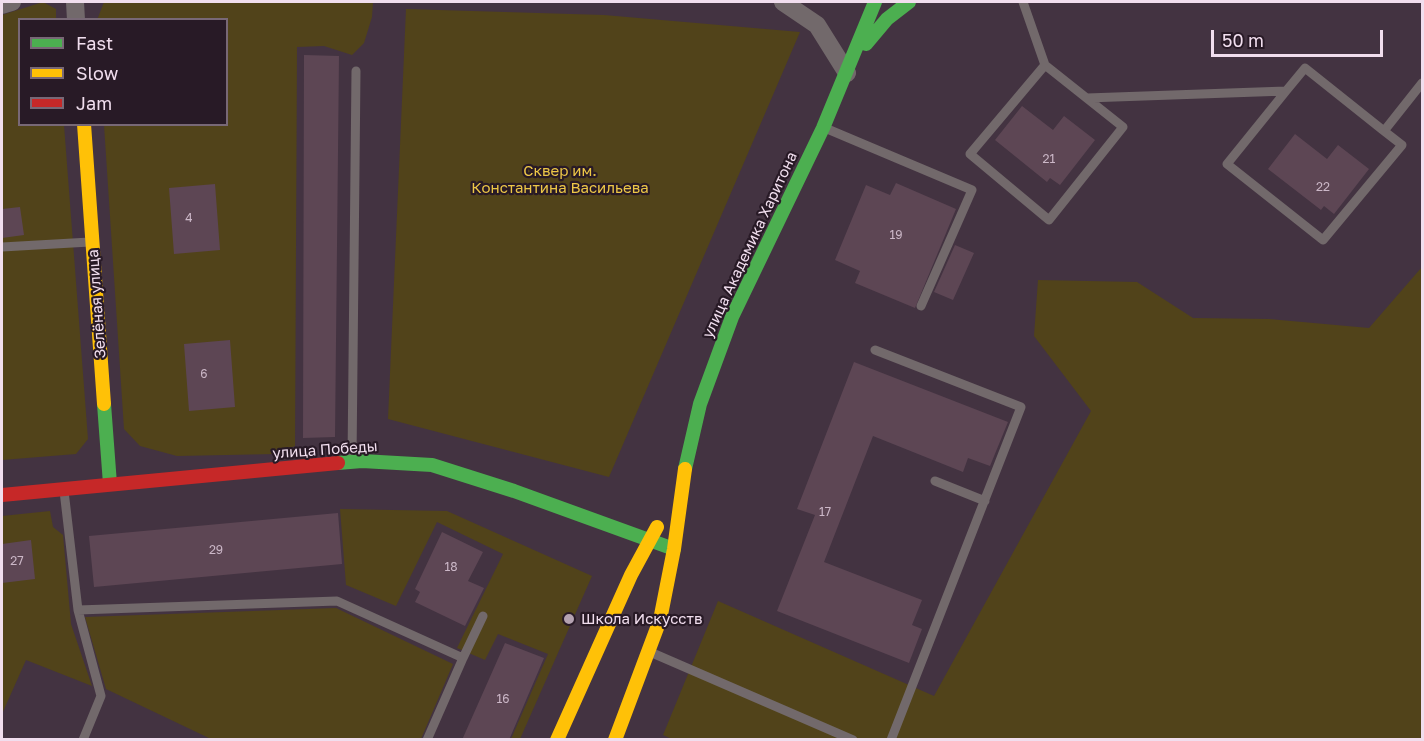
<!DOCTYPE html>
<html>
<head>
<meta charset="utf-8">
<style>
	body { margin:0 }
	#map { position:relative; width:1424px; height:741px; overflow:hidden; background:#433341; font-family:"Golos Text",sans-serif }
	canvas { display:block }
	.frame { position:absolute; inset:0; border:3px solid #f1deee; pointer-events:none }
	.legend { position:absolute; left:18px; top:18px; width:210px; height:108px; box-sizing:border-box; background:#281a26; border:2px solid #786876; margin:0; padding:8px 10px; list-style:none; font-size:18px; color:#f1deee }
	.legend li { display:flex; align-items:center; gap:12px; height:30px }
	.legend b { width:30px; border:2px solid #786876 }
	.scale { position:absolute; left:1211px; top:30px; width:172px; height:27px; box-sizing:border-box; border:3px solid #f1deee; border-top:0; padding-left:8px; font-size:18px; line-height:21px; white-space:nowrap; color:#f1deee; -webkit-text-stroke:4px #281a26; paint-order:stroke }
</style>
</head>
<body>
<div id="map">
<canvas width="1424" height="741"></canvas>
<div class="frame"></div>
<ul class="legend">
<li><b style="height:8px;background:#4caf50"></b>Fast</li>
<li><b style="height:8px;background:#ffc107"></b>Slow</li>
<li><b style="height:8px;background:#c62828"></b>Jam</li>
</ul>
<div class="scale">50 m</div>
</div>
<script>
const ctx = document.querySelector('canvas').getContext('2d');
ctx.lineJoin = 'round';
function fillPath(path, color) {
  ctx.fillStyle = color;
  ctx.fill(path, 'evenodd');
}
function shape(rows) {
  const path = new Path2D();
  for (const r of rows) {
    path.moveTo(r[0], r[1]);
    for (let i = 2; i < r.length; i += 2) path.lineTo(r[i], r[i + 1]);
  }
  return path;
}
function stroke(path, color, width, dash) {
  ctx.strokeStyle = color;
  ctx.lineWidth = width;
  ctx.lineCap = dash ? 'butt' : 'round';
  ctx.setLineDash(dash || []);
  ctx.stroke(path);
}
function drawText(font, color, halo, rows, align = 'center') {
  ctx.font = font + ' "Golos Text",sans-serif';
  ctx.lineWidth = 4.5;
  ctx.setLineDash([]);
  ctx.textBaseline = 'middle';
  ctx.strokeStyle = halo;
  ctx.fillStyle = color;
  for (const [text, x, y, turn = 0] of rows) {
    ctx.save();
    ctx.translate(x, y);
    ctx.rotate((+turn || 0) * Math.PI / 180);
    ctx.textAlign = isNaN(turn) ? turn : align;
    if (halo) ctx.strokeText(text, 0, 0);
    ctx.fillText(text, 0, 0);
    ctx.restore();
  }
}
fillPath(shape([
	[43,2,56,9,56,19,20,20,20,124,64,125,88,439,76,454,2,460,2,15],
	[104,2,373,2,372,17,364,43,352,55,324,46,297,47,295,446,276,454,177,456,140,446,124,429,104,125,226,124,226,20,97,20],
	[406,9,604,15,800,32,609,477,388,419],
	[1422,267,1422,739,674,740,663,735,718,601,934,696,1091,411,1034,336,1038,280,1137,282,1193,318,1269,319,1369,328],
	[340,509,447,511,592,576,520,739,511,739,548,654,498,634,485,660,457,648,503,554,437,522,396,606,346,585],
	[50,511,53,527,63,535,71,624,92,686,26,660,2,714,2,516],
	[336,608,453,664,421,739,211,739,106,689,85,617]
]), '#51431a');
fillPath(shape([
	[304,55,339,56,335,437,303,438],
	[1022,106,1053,130,1064,116,1095,140,1060,185,1050,178,1047,182,995,140],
	[1295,134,1327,159,1338,145,1369,169,1334,214,1324,206,1321,210,1268,169],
	[896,183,956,209,915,308,855,283,860,271,835,260,866,185,890,195],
	[215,184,220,250,174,254,169,188],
	[20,207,24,235,2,238,2,209],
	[955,245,974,253,953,300,934,292],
	[230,340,235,407,189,411,184,344],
	[854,362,1008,422,990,466,968,458,963,472,873,436,824,562,922,600,912,625,922,629,909,663,777,611,815,515,797,509],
	[338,513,342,564,94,587,89,536],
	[442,532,483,552,468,581,484,588,465,626,415,602,420,592,415,589],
	[31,540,35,579,2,583,2,544],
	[505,643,544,658,509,740,462,740]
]), '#5d4654');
stroke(shape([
	[1023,2,1045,65,1123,127,1049,220,970,154,1045,65],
	[1286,91,1227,164,1323,240,1402,145,1384,131],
	[1087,98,1286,91,1305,68,1384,131,1422,83],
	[825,128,972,190,921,306],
	[2,247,90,242],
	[875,350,1021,407,891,740],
	[352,460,356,71],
	[935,481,985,501],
	[64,491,78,610,337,601,463,658,427,740],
	[78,610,101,696,83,740],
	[650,652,853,740],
	[463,658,483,616]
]), '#72696b', 9);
stroke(shape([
	[75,2,76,20],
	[783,2,817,25,847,73],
	[2,5,12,2]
]), '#72696b', 18);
stroke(shape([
	[866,44,887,19,909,2],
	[104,404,110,484],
	[338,463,362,461,432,465,514,491,674,549],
	[685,469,700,404,732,317,823,128,875,2]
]), '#4caf50', 14);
stroke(shape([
	[84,124,104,404],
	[557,740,631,575,657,527],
	[615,740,660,620,674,549,685,469]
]), '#ffc107', 14);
stroke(shape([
	[2,495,338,463]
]), '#c62828', 14);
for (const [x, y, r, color] of [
	[569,619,6,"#b4a2b1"]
]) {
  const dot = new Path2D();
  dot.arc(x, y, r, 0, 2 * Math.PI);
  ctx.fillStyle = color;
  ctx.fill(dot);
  stroke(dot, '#281a26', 2);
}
drawText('12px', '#ccb8c8', null, [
	["21",1049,159],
	["22",1323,187],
	["4",189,218],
	["19",896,235],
	["6",204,374],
	["17",825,512],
	["29",216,550],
	["27",17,561],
	["18",451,567],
	["16",503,699]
]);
drawText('15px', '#edc747', '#281a26', [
	["Сквер им.",560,171],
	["Константина Васильева",560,188]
]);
drawText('15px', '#f1deee', '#281a26', [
	["улица Академика Харитона",750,245,-65],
	["Зелёная улица",97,304,-94],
	["улица Победы",325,450,-4]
]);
drawText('15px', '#f1deee', '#281a26', [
	["Школа Искусств",581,619]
], 'left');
</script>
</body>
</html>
